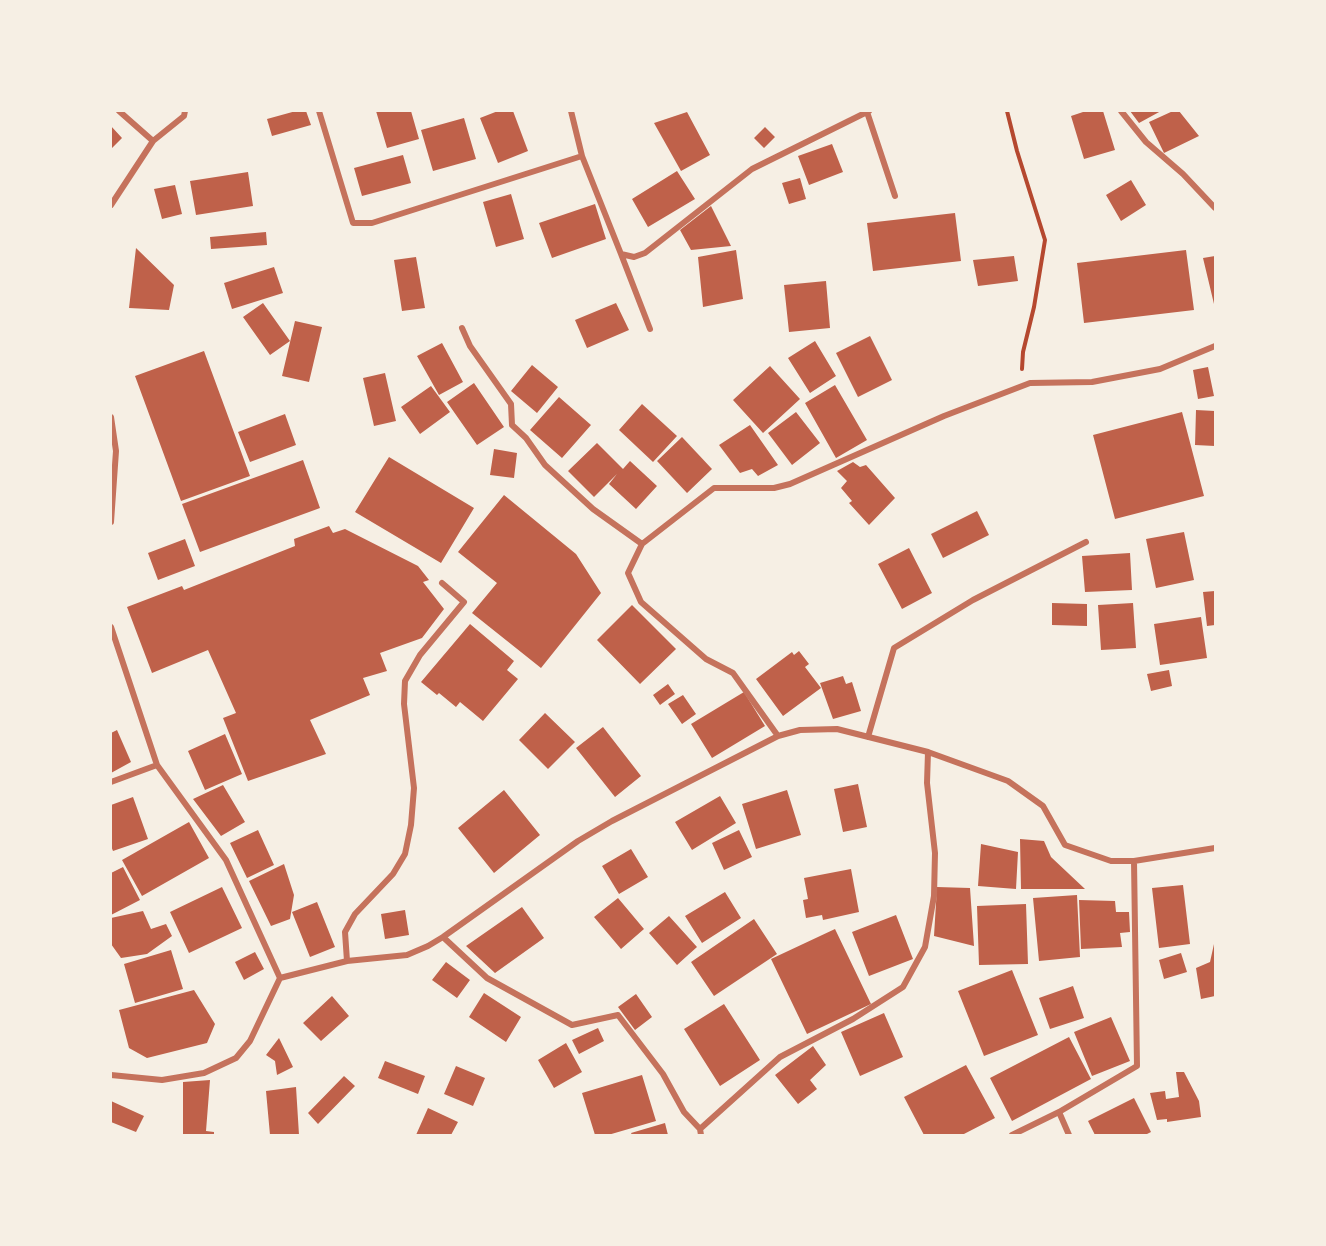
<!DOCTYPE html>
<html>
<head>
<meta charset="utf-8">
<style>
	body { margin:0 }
	#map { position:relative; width:1326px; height:1246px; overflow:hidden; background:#f6efe4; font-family:"Fira Sans",sans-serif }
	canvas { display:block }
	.frame { position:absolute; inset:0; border:112px solid #f6efe4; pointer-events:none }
</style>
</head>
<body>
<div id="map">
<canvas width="1326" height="1246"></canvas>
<div class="frame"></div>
</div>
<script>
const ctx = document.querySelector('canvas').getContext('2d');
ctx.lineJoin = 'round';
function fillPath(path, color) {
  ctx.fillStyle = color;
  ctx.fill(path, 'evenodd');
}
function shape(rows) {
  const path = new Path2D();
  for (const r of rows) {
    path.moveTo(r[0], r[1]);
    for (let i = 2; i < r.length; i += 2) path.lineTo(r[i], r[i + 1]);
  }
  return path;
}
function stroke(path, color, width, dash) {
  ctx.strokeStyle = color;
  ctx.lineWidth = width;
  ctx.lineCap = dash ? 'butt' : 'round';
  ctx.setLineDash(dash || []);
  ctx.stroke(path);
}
fillPath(shape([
	[296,111,306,111,311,125,272,136,267,119],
	[376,111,411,111,419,139,387,148],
	[498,111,513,111,528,151,498,163,480,118],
	[1086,111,1103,111,1115,150,1084,159,1071,116],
	[1130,111,1161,111,1139,123],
	[1173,111,1179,111,1199,136,1164,153,1149,122],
	[687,112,710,155,681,171,654,123],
	[464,118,476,159,433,171,421,130],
	[111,126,122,138,111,149],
	[765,127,775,137,764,148,754,138],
	[832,144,843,172,809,185,798,156],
	[403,155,411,183,362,196,354,168],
	[677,171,695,199,648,227,632,199],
	[248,172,253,206,196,215,190,181],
	[800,178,806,199,789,204,782,183],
	[1131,180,1146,205,1121,221,1106,195],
	[175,185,182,214,162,219,154,189],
	[511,194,524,239,496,247,483,202],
	[595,204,606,239,552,258,539,223],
	[711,206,731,246,691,250,680,230],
	[955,213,961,261,873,271,867,223],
	[266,232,267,245,211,249,210,237],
	[136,248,174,285,169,310,129,308],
	[736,250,743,299,703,307,698,257],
	[1186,250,1194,310,1084,323,1077,263],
	[1014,256,1018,281,978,286,973,260],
	[1215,256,1215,304,1214,304,1203,258],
	[416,257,425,308,402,311,394,260],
	[274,267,283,293,232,309,224,283],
	[826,281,830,328,789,332,784,285],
	[263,303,290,341,270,355,243,317],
	[616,303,629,330,587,348,575,320],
	[295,321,322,327,309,382,282,376],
	[870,336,892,380,858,397,836,353],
	[815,341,836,376,810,393,788,358],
	[442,343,463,382,439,395,417,356],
	[204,351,250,476,181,501,135,376],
	[532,365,558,387,537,413,511,391],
	[770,366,800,399,763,433,733,400],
	[1208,367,1214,396,1198,399,1193,370],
	[385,373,396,421,374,426,363,378],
	[474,383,504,427,477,445,447,402],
	[835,385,867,440,836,458,805,403],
	[431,386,450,412,420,434,401,407],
	[559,397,591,425,562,458,530,430],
	[642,404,677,436,653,462,619,430],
	[1196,410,1215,411,1215,446,1195,445],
	[796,412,820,443,792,465,768,433],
	[1182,412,1204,496,1115,519,1093,435],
	[285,414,296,445,250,462,238,432],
	[750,425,778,465,758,476,752,469,740,473,719,445],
	[682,437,712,469,687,493,657,461],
	[597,443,623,469,630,461,657,486,636,509,609,484,617,474,594,497,568,471],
	[494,449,517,453,514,478,490,475],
	[389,457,474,508,441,563,355,512],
	[303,460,320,508,200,552,182,504],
	[853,462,860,467,866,465,895,498,869,525,849,503,852,501,841,488,847,481,837,471],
	[504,495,576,554,601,593,541,668,472,613,497,583,458,552],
	[977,511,989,535,943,558,931,534],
	[329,526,333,533,345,529,418,566,429,580,423,582,444,609,422,638,380,653,387,671,363,678,370,695,310,720,326,754,248,781,223,718,236,713,208,650,152,673,127,607,182,586,184,590,295,546,294,539],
	[1184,532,1194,580,1156,588,1146,539],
	[185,539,195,566,158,580,148,553],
	[909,548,932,593,902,609,878,564],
	[1130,553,1132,590,1085,592,1082,556],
	[1215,591,1215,625,1207,626,1203,592],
	[1052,603,1087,604,1087,626,1052,625],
	[1133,603,1136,648,1101,650,1098,605],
	[632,605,676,649,640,684,597,640],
	[1201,617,1207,658,1160,665,1154,624],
	[470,624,514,661,507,670,518,679,483,721,460,702,456,707,439,693,437,695,421,682],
	[799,651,809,664,805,667,821,688,783,716,756,679,792,652,794,655],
	[1169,670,1172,686,1151,691,1147,674],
	[843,676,846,684,852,682,861,711,833,719,820,683],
	[668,684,675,694,660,705,653,695],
	[744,692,765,726,712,758,691,724],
	[683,695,696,714,682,724,668,704],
	[545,713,575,742,548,769,519,740],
	[603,727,641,776,615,797,576,748],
	[117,730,131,762,111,773,111,733],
	[225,734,242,774,205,790,188,751],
	[858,784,867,827,843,832,834,789],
	[223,785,245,822,221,836,193,799],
	[504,790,540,835,494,873,458,828],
	[787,790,801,835,756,849,742,804],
	[720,796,736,823,692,850,675,822],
	[133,797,148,839,113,851,111,846,111,805],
	[189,822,209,858,142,896,122,860],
	[258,830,274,865,247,878,230,843],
	[739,830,752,857,724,870,712,843],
	[1020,839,1044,841,1051,857,1085,889,1021,889],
	[981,844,1018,852,1016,889,978,886],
	[631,849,648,877,619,894,602,866],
	[284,864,294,895,290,919,271,926,249,881],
	[123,867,140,900,111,915,111,873],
	[851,869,859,912,823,920,822,915,806,918,803,900,808,899,804,878],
	[1183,885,1190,944,1159,948,1152,888],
	[222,887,242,928,189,953,170,912],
	[937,887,970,888,974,946,934,936],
	[725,892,741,918,702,943,685,916],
	[1077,895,1080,957,1039,961,1033,898],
	[618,898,644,929,621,949,594,917],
	[1079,900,1115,901,1116,912,1129,912,1130,932,1120,933,1122,947,1081,949],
	[317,902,335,947,310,957,292,912],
	[1026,904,1028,964,979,965,977,906],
	[522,907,544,938,495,973,466,946],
	[405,910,409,935,385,939,381,914],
	[143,911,151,929,166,924,172,936,147,954,121,958,111,944,111,918],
	[896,915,913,959,869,976,852,932],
	[669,916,697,947,677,965,649,933],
	[754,919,777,954,714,996,691,962],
	[835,929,871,1004,807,1034,771,959],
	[1214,944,1215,996,1201,999,1196,968,1210,962],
	[171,950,183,989,135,1003,124,964],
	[255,952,264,969,244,980,235,962],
	[1181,953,1187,972,1164,979,1159,960],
	[446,962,470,980,457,998,432,980],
	[1012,970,1038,1035,984,1056,958,991],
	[1073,986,1084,1018,1050,1029,1039,998],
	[194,990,215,1024,207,1043,147,1058,129,1048,119,1010],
	[484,993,521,1017,506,1042,469,1017],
	[636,994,652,1017,635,1030,618,1007],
	[332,996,349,1016,321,1041,303,1023],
	[724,1004,760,1060,720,1086,684,1029],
	[884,1013,903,1057,860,1076,841,1032],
	[1111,1017,1130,1061,1092,1076,1074,1032],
	[598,1028,604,1041,579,1054,572,1040],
	[1069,1037,1091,1079,1012,1121,990,1078],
	[279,1038,293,1067,277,1075,275,1061,266,1055],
	[566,1043,582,1072,554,1088,538,1060],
	[813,1046,826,1065,810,1080,817,1089,798,1104,775,1075],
	[385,1061,425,1076,418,1094,378,1078],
	[966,1065,995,1118,962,1135,924,1135,904,1097],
	[456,1066,485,1078,473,1106,444,1094],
	[1176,1072,1184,1072,1199,1101,1201,1117,1167,1122,1167,1119,1157,1120,1150,1093,1165,1091,1166,1099,1179,1097],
	[642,1075,656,1121,608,1135,595,1135,582,1093],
	[344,1076,355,1086,318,1124,308,1113],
	[210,1080,206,1131,214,1132,214,1135,183,1135,183,1082],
	[296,1087,299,1135,270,1135,266,1091],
	[1134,1098,1151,1132,1145,1135,1095,1135,1088,1121],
	[111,1101,144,1116,136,1132,111,1122],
	[428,1108,458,1122,451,1135,416,1135],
	[665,1123,668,1135,632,1135,631,1133]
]), '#bf614a');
stroke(shape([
	[1007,111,1017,151,1045,240,1034,307,1023,352,1022,369]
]), '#b5482f', 4);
stroke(shape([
	[119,111,153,141],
	[319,111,353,223,372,223,582,156,571,111],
	[1121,111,1146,142,1183,174,1215,208],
	[867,112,895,196],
	[582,156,621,254,634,257,645,253,752,169,869,111],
	[111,205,153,141,184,116,185,111],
	[621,254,650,329],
	[462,328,470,346,511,404,512,425,526,438,545,465,593,509,642,544],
	[111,417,116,451,111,522],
	[111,627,157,765,226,860,280,978,250,1041,236,1058,204,1073,162,1080,111,1075],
	[778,736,733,673,706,659,641,602,628,573,642,544,714,488,774,488,790,484,944,416,1030,383,1092,382,1160,369,1215,346],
	[868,737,894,648,973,600,1086,542],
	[111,782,157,765],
	[443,937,487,978,572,1025,618,1015,663,1074,684,1112,700,1129,701,1135],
	[347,961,345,932,355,914,393,874,405,854,411,825,414,788,404,704,405,681,420,655,464,602,442,583],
	[280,978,347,961,407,955,428,946,443,937,578,841,612,821,778,736,800,730,837,729,928,752,1008,781,1043,806,1065,845,1111,861,1134,861,1215,848],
	[1059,1112,1069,1135],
	[700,1129,780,1057,853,1019,903,987,925,947,934,896,935,853,927,783,928,752],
	[1012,1135,1059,1112,1137,1066,1134,861]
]), '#c5725c', 6);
</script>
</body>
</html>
